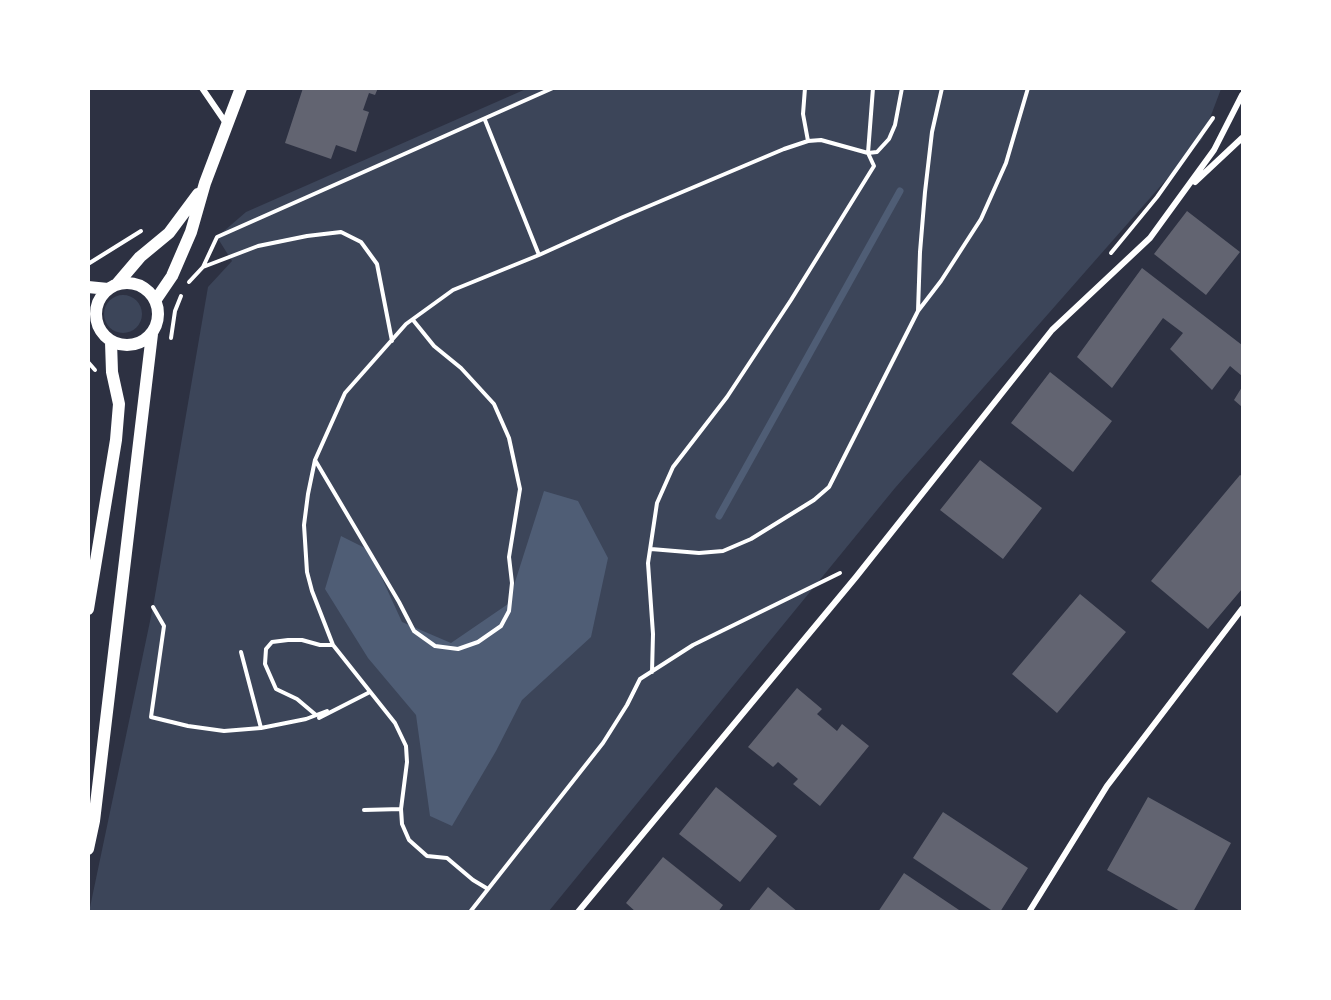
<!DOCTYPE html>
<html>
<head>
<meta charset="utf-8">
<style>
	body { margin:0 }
	#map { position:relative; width:1331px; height:1000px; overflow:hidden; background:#2d3142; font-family:Karla,sans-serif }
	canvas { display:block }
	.frame { position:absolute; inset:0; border:90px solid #fff; pointer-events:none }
</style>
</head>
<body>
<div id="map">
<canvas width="1331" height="1000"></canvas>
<div class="frame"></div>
</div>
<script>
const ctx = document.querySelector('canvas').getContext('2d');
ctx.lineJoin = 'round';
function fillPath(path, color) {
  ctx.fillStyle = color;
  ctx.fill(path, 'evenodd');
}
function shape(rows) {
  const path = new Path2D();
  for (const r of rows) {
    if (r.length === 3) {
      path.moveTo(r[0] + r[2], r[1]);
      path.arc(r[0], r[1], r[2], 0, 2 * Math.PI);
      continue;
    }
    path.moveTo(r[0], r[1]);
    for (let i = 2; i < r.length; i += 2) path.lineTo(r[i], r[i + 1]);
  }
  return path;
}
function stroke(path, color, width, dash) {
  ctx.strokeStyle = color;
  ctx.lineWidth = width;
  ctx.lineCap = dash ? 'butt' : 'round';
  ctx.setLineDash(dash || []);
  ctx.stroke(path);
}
fillPath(shape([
	[526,89,1221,89,1202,139,895,488,549,911,89,912,153,607,208,287,232,261,217,237,246,212],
	[123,314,19]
]), '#3c4559');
fillPath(shape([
	[544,491,578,501,608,558,591,637,522,700,496,751,452,826,430,816,416,715,368,658,325,589,341,536,369,550,402,622,451,643,508,604]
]), '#4f5d75');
stroke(shape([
	[719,516,900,191]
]), '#4f5d75', 7);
fillPath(shape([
	[303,88,378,88,375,95,369,93,363,110,369,112,356,152,336,145,331,159,285,143],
	[1187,211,1240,252,1206,295,1154,254],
	[1142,268,1242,345,1242,376,1230,366,1212,390,1170,349,1183,333,1163,318,1112,388,1077,357],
	[1050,372,1112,421,1073,472,1011,423],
	[1242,387,1242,407,1234,400],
	[980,460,1042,508,1003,559,940,510],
	[1240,475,1242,476,1242,589,1208,629,1151,581],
	[1080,594,1126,632,1057,713,1012,674],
	[797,688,822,709,817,714,837,731,842,724,869,746,820,806,793,784,798,779,778,762,773,767,748,747],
	[716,787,777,836,740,882,679,834],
	[1148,797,1231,843,1193,912,1182,912,1107,870],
	[943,812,1028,868,1000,912,994,912,913,858],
	[663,857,723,905,718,912,636,912,626,903],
	[904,873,962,912,878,912],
	[768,887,798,912,748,912]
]), '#626471');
stroke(shape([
	[805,88,803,114,808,141],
	[485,120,539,255],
	[1111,253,1157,197,1213,118],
	[88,264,141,231],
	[189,282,203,267],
	[918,311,920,252,925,192,932,132,942,88],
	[171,338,175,311,181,296],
	[392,341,377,264,361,242,341,232,307,236,258,246,203,267,217,237,553,88],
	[88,362,95,370],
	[315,460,399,602,414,631,435,646,458,649,478,642,501,626,509,611,512,583,509,557,520,489,509,438,494,404,461,368,434,346,413,320],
	[651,549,699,553,723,551,751,539,814,500,829,487,918,311,941,281,981,219,1006,163,1028,88],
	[153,607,164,626,151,717,188,726,224,731,261,728,306,719,327,711,319,718,370,692],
	[241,652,261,728],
	[652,672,653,634,648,563,657,503,673,467,727,397,791,300,874,166,868,153,873,88],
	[316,715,297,699,276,689,265,664,266,649,272,642,288,640,302,640,320,645,333,645],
	[364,810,401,809],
	[488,889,473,880,447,858,427,856,409,840,402,824,401,809,407,762,406,746,395,723,333,645,312,591,307,572,304,525,308,494,315,460,345,393,406,324,453,290,539,255,623,217,784,149,808,141,821,140,868,153,877,152,889,139,895,125,902,88],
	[470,912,603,743,627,705,640,679,693,645,840,573]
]), '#fff', 4);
stroke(shape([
	[202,88,228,126],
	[1195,182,1242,138],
	[578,912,856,577,1052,330,1150,238,1214,150,1242,95],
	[1029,912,1107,786,1242,609]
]), '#fff', 6);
stroke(shape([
	[127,314,31],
	[117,284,140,257,169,233,198,194],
	[88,287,108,289],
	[155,301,172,276,191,232,205,183,241,88],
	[88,609,116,440,119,404,112,372,111,342],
	[88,849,94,821,152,334]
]), '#fff', 12);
</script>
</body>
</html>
